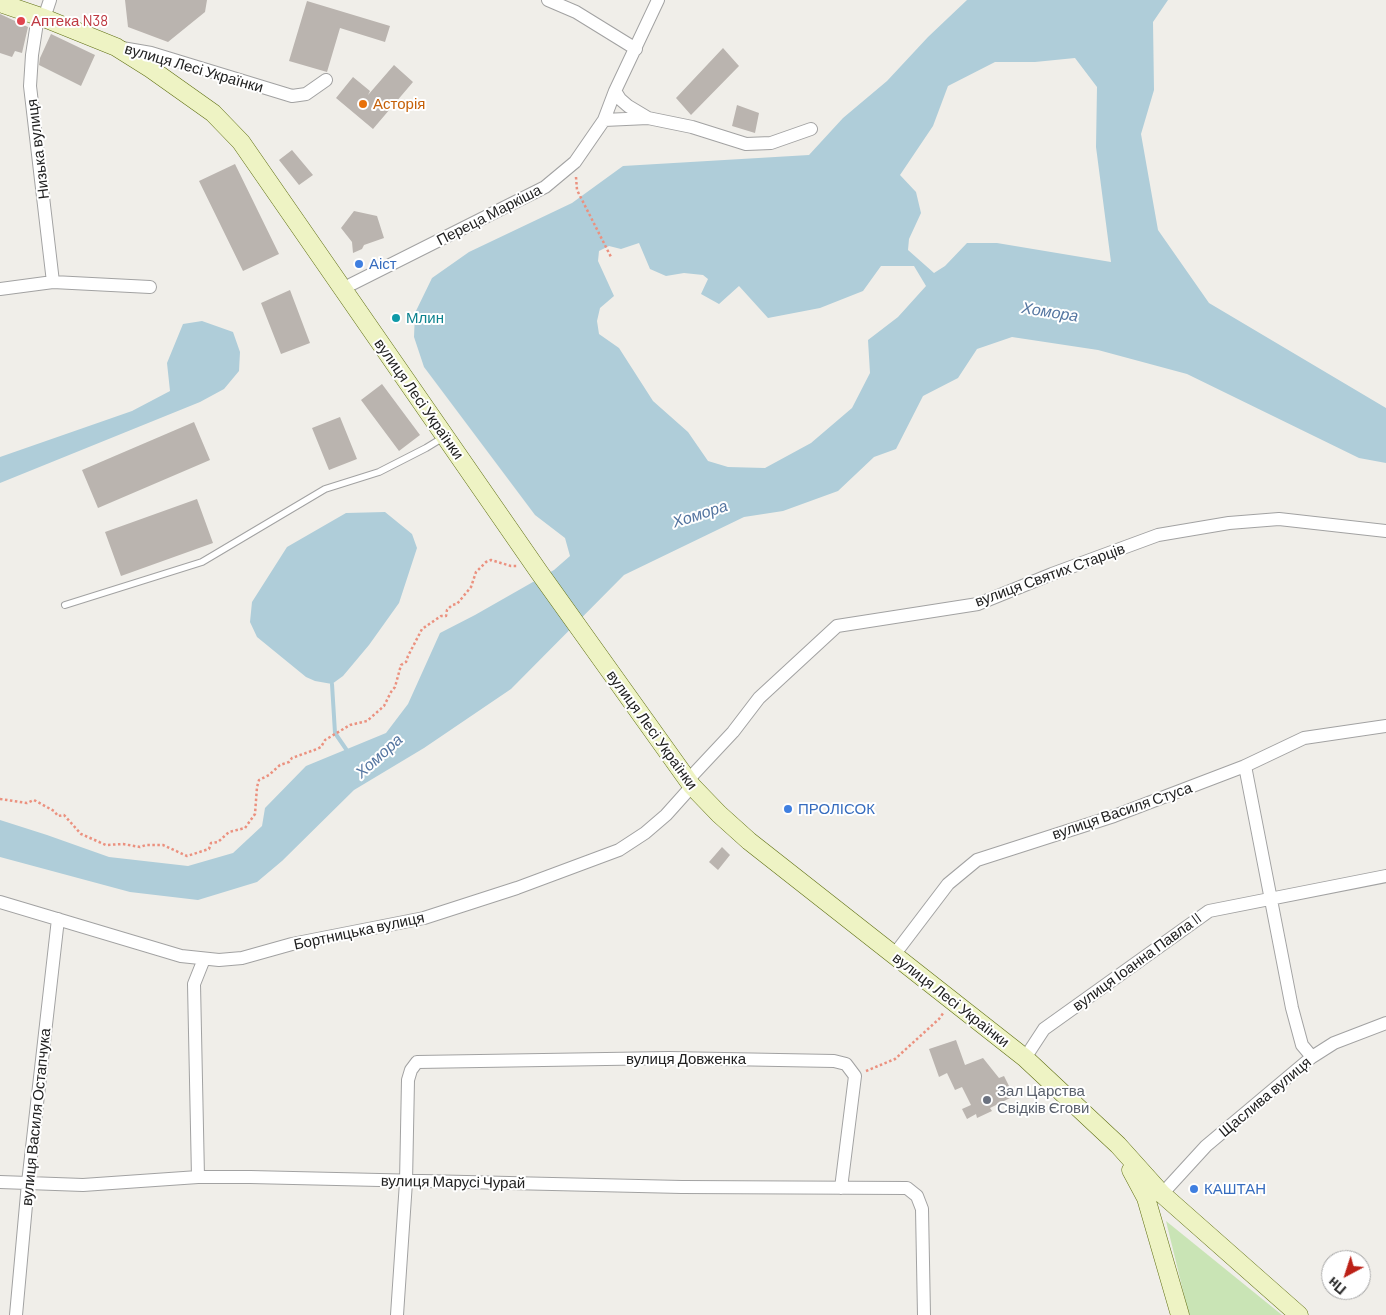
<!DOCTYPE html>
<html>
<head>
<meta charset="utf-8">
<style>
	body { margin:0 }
	#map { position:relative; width:1386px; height:1315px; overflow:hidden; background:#f0eee9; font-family:Barlow,sans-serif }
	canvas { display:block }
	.north { position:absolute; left:1321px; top:1250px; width:50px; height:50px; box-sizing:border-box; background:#fff; border:1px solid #a6a6a6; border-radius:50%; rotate:220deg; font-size:14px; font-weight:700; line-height:20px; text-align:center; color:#212121 }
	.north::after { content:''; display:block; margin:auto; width:18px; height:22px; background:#bc2117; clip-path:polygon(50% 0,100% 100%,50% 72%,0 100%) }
</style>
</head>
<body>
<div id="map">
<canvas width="1386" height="1315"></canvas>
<div class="north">Пн</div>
</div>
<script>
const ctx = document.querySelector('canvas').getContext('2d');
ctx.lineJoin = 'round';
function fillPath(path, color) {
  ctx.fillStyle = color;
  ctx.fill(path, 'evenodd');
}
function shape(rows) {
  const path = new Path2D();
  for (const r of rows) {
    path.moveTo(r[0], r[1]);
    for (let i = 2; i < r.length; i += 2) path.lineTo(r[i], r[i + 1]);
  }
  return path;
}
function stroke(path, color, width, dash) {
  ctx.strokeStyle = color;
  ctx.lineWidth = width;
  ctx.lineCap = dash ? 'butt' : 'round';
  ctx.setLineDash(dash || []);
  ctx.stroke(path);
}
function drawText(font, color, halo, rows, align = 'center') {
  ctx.font = font + ' Barlow,sans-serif';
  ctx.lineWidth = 4;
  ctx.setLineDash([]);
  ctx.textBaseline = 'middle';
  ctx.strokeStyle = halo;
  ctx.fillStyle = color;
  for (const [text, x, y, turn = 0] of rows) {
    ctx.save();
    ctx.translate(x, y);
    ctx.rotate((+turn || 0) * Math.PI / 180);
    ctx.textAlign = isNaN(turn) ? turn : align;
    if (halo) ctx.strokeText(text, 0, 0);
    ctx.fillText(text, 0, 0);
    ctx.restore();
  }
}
fillPath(shape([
	[1166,1221,1282,1315,1189,1315]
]), '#c9e4b5');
fillPath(shape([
	[967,0,1168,0,1153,22,1154,90,1141,134,1158,230,1209,303,1386,408,1386,463,1359,458,1187,374,1098,350,1012,337,977,349,958,378,923,396,896,449,874,457,838,491,783,511,744,517,624,575,511,689,424,748,354,790,282,861,257,882,198,900,130,892,0,857,0,820,47,835,109,857,188,866,233,853,262,826,265,808,306,766,386,733,408,704,440,633,475,615,554,570,570,556,565,538,535,515,424,367,414,337,415,313,432,278,469,252,572,203,623,166,809,155,843,118,887,81,928,37],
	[1075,58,1097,87,1096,147,1111,262,997,243,967,243,945,266,934,273,908,250,909,239,921,213,916,192,900,175,933,126,948,86,995,62,1035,62],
	[639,243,650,269,666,276,684,273,703,275,708,279,701,294,719,304,739,286,768,318,820,308,863,291,881,266,914,266,926,286,898,317,868,340,870,373,852,408,811,443,765,468,728,467,708,461,688,432,653,401,619,348,599,334,597,321,600,308,614,296,598,261,599,251,609,246,621,249],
	[202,321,233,332,240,352,239,371,224,389,200,402,0,483,0,457,132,411,170,391,167,363,183,324],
	[385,512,412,534,417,548,399,603,369,645,343,676,332,684,315,681,306,677,257,637,250,622,252,602,287,547,346,513]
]), '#afcdd9');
stroke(shape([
	[332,684,335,733,348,752]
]), '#afcdd9', 4);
fillPath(shape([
	[125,0,207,0,205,12,168,42,128,27],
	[307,1,390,26,385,42,340,28,327,72,289,61],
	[0,14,28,27,22,53,15,51,12,57,0,53],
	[51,34,95,55,81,86,39,65,40,58],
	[723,48,739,66,691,115,676,98],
	[394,65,413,82,373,129,336,98,353,77,370,91,368,95],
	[737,105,759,113,755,133,732,126],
	[292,150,313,175,299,185,279,160],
	[235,164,279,254,243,271,199,181],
	[354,211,377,216,384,238,364,245,362,249,353,253,352,242,341,228],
	[290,290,310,343,281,354,261,303],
	[382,384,420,435,399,451,361,400],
	[340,417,357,459,329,470,312,428],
	[194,422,210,460,98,508,82,470],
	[197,499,213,543,121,576,105,532],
	[722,847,730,855,718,870,709,862],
	[956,1040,965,1065,983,1058,999,1078,1004,1076,1014,1096,990,1108,992,1111,977,1118,976,1114,967,1119,962,1109,971,1105,962,1087,955,1090,947,1073,939,1077,929,1049]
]), '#bab4af');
const lane = shape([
	[65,605,202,562,325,489,379,472,426,448,444,437]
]);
const street = shape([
	[548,0,576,12,636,49],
	[38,16,32,55,30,86,53,282],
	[44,18,50,0],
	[122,48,151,53,292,96,306,94,326,80],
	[615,91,620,99,628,106,648,118],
	[604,120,648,118,692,127,746,144,771,143,811,129],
	[0,289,53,282,150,287],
	[342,289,545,187,575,162,604,120,615,91,658,0],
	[1245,766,1292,1008,1302,1045,1312,1057],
	[688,780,733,732,759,698,837,626,978,604,1052,574,1158,535,1229,523,1279,519,1386,531],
	[0,902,181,956,219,960,242,958,292,944,424,918,517,888,619,850,645,833,666,815,692,786],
	[894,955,948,884,977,860,1114,816,1245,766,1304,738,1386,726],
	[1025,1058,1044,1029,1209,911,1386,876],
	[198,1177,194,984,204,959],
	[0,1182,83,1185,198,1177,250,1177,682,1187,907,1188,917,1196,922,1209,924,1315],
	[1162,1194,1206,1146,1312,1057,1334,1043,1386,1023],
	[16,1315,28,1183,58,919],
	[397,1315,406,1182,408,1080,411,1070,417,1062,669,1058,834,1061,846,1064,855,1076,841,1188]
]);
const secondary = shape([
	[0,3,44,18,116,47,151,69,213,113,241,142,539,572,692,786,719,814,749,841,1025,1058,1118,1145,1162,1194,1299,1315],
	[1131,1170,1146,1198,1180,1315]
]);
stroke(lane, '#a2a2a2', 8);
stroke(street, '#a2a2a2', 14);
stroke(secondary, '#5f6f12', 19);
stroke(shape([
	[576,177,577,190,611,257],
	[0,799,27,803,34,800,54,811,58,816,64,815,81,834,106,845,123,844,140,847,146,845,163,845,187,856,209,849,211,843,218,842,229,832,245,828,255,814,257,787,259,780,269,775,280,765,289,762,292,758,317,749,321,747,325,740,350,725,367,721,384,706,391,692,395,687,401,665,406,662,408,656,422,629,441,616,446,616,447,610,452,605,457,604,471,587,476,572,486,562,491,560,511,566,517,566],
	[866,1071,895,1059,939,1019,944,1012]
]), '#eb917f', 2.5, [2.5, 2.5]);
stroke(lane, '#fff', 6);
stroke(street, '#fff', 12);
stroke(secondary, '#eef3c4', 18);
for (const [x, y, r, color] of [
	[21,21,5,"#e0444e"],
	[363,104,5,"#e8710a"],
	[359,264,5,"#3f7fe0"],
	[396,318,5,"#0f9aa8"],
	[788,809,5,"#3f7fe0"],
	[987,1100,5,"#6b7280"],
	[1194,1189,5,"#3f7fe0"]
]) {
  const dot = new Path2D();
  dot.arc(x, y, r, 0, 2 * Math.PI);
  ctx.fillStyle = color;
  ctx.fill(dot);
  stroke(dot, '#fff', 2);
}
drawText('15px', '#be3a42', '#fff', [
	["Аптека N38",31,21]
], 'left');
drawText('15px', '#212121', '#fff', [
	["вулиця Лесі Українки",194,68,16],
	["Низька вулиця",38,149,-97],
	["Переца Маркіша",489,215,-27],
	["вулиця Лесі Українки",419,399,55],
	["вулиця Святих Старців",1050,575,-20],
	["вулиця Лесі Українки",652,730,54],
	["вулиця Василя Стуса",1122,811,-19],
	["Бортницька вулиця",359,931,-12],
	["вулиця Іоанна Павла II",1137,962,-36],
	["вулиця Лесі Українки",951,1000,38],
	["вулиця Довженка",686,1059],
	["Щаслива вулиця",1265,1097,-40],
	["вулиця Василя Остапчука",36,1117,-84],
	["вулиця Марусі Чурай",453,1182,1]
]);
drawText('15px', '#c56008', '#fff', [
	["Асторія",373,104]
], 'left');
drawText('15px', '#366cbe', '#fff', [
	["Аіст",369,264],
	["ПРОЛІСОК",798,809],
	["КАШТАН",1204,1189]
], 'left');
drawText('15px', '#0d838f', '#fff', [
	["Млин",406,318]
], 'left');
drawText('15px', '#5b616d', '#fff', [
	["Зал Царства",997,1091],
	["Свідків Єгови",997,1108]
], 'left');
drawText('italic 16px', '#5475a0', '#fff', [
	["Хомора",1050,312,9],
	["Хомора",700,514,-18],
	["Хомора",379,756,-42]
]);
</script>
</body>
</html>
